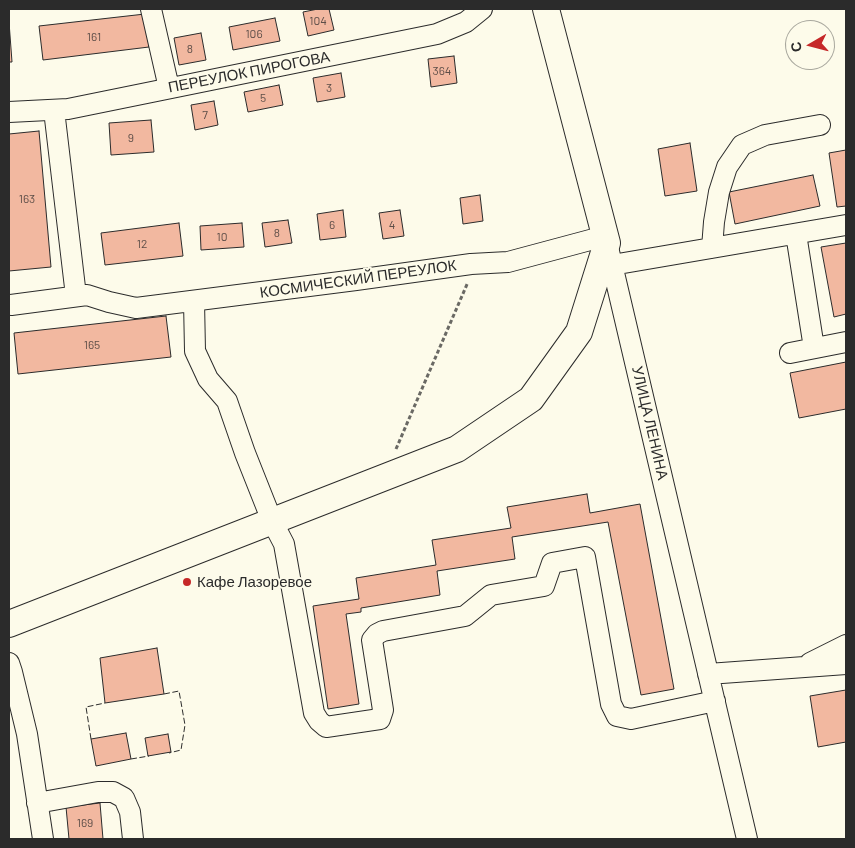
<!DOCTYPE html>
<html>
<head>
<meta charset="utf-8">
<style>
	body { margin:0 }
	#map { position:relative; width:855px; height:848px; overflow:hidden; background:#fdfbea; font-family:Barlow,sans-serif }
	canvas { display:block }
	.frame { position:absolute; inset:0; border:10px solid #2b2b2b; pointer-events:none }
	.north { position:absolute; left:785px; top:20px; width:50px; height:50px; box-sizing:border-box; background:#fdfbea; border:1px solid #a9a89e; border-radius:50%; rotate:262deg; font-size:14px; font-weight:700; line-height:20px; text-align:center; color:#2b2b2b }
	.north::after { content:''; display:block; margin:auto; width:18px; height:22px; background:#c62828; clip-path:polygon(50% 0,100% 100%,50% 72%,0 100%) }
</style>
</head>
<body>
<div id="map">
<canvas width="855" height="848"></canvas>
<div class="frame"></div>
<div class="north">С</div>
</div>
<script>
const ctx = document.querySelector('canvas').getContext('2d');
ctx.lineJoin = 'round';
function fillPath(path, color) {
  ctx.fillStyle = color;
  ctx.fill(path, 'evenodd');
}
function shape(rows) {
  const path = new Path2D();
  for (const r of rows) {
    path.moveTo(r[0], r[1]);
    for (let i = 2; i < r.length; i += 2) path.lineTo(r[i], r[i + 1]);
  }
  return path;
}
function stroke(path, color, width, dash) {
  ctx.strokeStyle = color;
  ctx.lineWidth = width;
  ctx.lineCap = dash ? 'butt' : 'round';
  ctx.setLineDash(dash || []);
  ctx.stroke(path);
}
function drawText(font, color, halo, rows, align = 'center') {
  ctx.font = font + ' Barlow,sans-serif';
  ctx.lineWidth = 4;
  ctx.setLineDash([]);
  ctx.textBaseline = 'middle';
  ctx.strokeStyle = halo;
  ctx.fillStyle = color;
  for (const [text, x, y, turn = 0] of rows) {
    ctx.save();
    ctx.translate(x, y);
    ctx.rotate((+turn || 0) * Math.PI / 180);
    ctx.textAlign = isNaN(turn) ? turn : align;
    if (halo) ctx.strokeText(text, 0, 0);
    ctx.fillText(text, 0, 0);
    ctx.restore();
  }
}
const building = shape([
	[318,9,329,9,334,30,308,36,303,12,318,9],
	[145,14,149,47,43,60,39,26,145,14],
	[275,18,280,41,233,50,229,27,275,18],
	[9,22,12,62,9,62,9,22],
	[201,33,206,60,179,65,174,38,201,33],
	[454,56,457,83,431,87,428,59,454,56],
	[341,73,345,97,317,102,313,78,341,73],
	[279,85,283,105,248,112,244,92,279,85],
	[214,101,218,125,195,130,191,105,214,101],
	[151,120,154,152,111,155,109,123,151,120],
	[39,131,51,267,9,271,9,134,39,131],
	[690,143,697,191,665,196,658,149,690,143],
	[846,150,846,206,837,207,829,153,846,150],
	[813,175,820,206,735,224,729,192,813,175],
	[480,195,483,221,463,224,460,198,480,195],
	[343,210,346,237,320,240,317,214,343,210],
	[400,210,404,236,383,239,379,213,400,210],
	[288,220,292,243,265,247,262,223,288,220],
	[179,223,183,256,105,265,101,233,179,223],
	[242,223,244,247,201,250,200,226,242,223],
	[846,243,846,314,834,317,821,247,846,243],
	[166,316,171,357,18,374,14,333,166,316],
	[846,362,846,409,799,418,790,373,846,362],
	[587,494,590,513,640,504,674,689,641,695,608,522,512,537,515,559,437,571,440,595,361,608,361,612,346,614,359,704,328,709,313,606,359,599,356,578,436,565,432,540,511,528,507,507,587,494],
	[157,648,164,694,105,703,100,658,157,648],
	[846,690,846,742,818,747,810,696,846,690],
	[126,733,131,759,96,766,91,739,126,733],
	[168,734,171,752,148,756,145,738,168,734],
	[100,803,103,839,69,839,66,807,100,803]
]);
fillPath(building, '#f2b8a0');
stroke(building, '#2b2b2b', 1);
const minor = shape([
	[151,9,169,88],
	[54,110,76,296],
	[9,112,68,109,437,34,466,22,482,9],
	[796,234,814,348],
	[607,243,747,839],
	[712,248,714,222,719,192,727,167,742,145,765,135,820,125],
	[612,265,846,225],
	[194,301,195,351,208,379,227,401,245,453,272,521,284,544,314,713,319,721,326,727,380,719,383,710,372,640,377,634,383,631,465,616,491,595,544,586,552,563,585,557,611,704,617,716,631,719,715,701],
	[11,305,87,295,109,302,136,308,356,280,471,264,508,262,605,236],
	[790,353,846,342],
	[9,663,12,672,27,734,43,839],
	[810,663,846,645],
	[708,674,846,664],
	[37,803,98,792,113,792,124,798,130,812,133,839]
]);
const major = shape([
	[9,624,457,449,531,399,579,332,607,243,546,9]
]);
stroke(minor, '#2b2b2b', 22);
stroke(major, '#2b2b2b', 28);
stroke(shape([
	[396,449,468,282]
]), '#6a6964', 3, [4, 2.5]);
stroke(minor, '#fdfbea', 20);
stroke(major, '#fdfbea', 26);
stroke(shape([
	[164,694,179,691,185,725,181,750,169,753],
	[91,739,86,707,105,703],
	[131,759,149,756]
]), '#2b2b2b', 1, [6, 2.5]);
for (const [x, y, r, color] of [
	[187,582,5,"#c62828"]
]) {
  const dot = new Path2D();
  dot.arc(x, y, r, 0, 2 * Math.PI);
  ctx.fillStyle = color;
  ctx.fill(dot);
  stroke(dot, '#fdfbea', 2);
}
drawText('12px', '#5d4e48', null, [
	["104",318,21],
	["106",254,34],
	["161",94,37],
	["8",190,49],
	["364",442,71],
	["3",329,88],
	["5",263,98],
	["7",205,115],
	["9",131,138],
	["163",27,199],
	["6",332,225],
	["4",392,225],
	["8",277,233],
	["10",222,237],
	["12",142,244],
	["165",92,345],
	["169",85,823]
]);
drawText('15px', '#2b2b2b', '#fdfbea', [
	["ПЕРЕУЛОК ПИРОГОВА",249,72,-11],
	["КОСМИЧЕСКИЙ ПЕРЕУЛОК",358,279,-8],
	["УЛИЦА ЛЕНИНА",650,423,77]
]);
drawText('15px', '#2b2b2b', '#fdfbea', [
	["Кафе Лазоревое",197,582]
], 'left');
</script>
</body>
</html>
